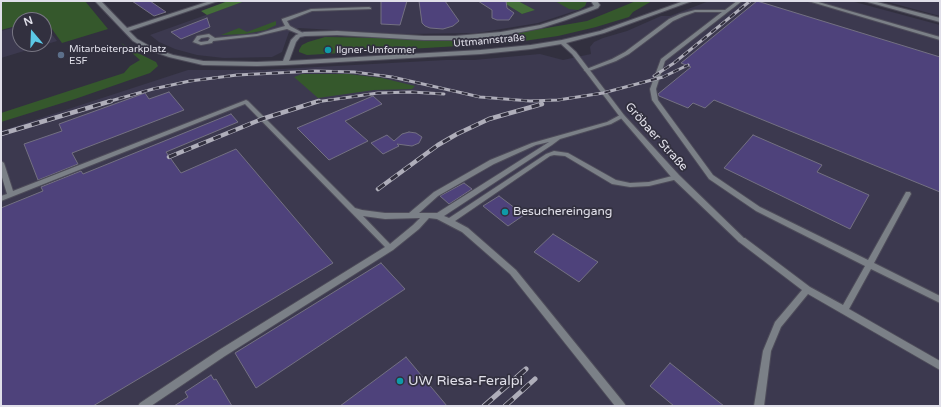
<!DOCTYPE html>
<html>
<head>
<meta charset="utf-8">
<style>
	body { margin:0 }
	#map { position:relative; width:941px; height:407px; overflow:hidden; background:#32303f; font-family:"Varela Round",sans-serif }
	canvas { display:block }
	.frame { position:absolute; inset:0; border:2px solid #e0dfe9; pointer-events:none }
	.north { position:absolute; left:12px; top:12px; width:40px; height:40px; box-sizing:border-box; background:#32303f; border:1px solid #787683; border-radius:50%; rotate:341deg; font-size:11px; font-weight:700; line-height:16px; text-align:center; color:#e0dfe9 }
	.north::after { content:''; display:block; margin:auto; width:14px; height:18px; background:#5bc8e6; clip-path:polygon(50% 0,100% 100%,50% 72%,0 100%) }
</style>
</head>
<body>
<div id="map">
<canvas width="941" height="407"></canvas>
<div class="frame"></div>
<div class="north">N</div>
</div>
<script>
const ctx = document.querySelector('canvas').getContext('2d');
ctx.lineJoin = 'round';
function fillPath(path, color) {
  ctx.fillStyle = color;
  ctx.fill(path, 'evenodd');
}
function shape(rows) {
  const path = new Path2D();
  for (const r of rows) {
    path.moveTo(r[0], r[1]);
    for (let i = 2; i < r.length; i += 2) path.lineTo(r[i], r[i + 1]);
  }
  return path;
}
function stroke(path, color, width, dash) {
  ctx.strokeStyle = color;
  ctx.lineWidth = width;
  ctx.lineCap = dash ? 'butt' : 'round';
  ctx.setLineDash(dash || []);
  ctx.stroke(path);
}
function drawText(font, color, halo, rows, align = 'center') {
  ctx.font = font + ' "Varela Round",sans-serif';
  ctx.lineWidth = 3.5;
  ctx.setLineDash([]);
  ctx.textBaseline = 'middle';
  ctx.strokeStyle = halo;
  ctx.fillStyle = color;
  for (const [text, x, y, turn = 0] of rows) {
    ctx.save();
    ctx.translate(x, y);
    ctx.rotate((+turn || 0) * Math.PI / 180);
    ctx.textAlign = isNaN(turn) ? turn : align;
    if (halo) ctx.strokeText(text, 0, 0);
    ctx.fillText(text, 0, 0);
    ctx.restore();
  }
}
fillPath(shape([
	[245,1,501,1,522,14,534,10,518,1,587,1,585,6,581,9,538,23,477,33,403,34,299,28,289,32,282,52,272,57,224,58,197,55,175,49,159,42,150,35],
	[709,1,851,1,940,25,940,406,1,406,1,131,188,70,262,70,446,60,474,60,540,54,563,60,591,54,590,47,594,42,603,38,627,31,661,16,670,16],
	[884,1,940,1,940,16],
	[44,24,57,41,1,58,1,31,20,26,20,44,44,44]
]), '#3c394f');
fillPath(shape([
	[1,1,85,1,108,29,62,43,44,18,36,20,20,20,20,25,1,30],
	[555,1,587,1,585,6,578,10,569,9],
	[636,1,652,1,633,12,629,17,596,27,558,36,510,43,307,55,299,52,299,50,302,45,308,42,325,37,459,39,500,36,587,21],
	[276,21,276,25,266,30,245,34,221,35,239,28,247,32],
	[121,43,136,52,156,62,158,66,150,73,75,99,1,122,1,113,124,73,130,66,140,60],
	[302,74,348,74,382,78,415,86,412,89,374,90,318,98,294,77]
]), '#35582c');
fillPath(shape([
	[228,1,245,1,207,15,201,11],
	[501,1,518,1,535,10,522,14]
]), '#446e39');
const building = shape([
	[132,1,150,1,166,12,154,16,132,1],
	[381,1,407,1,400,25,381,24,381,1],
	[419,1,445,1,459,21,453,26,443,29,430,28,425,26,422,23,419,1],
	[478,1,506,1,507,8,514,13,509,20,497,20,492,18,492,10,478,1],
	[757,1,940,57,940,192,714,100,705,108,693,103,688,108,659,96,658,94,691,67,681,63,757,1],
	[207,18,210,27,181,39,171,32,207,18],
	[169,92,184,110,72,153,78,164,38,180,24,144,62,131,59,124,145,93,149,99,169,92],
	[373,96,382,104,345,121,368,141,329,160,297,128,373,96],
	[231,114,238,122,166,152,181,173,236,149,333,263,93,406,1,406,1,208,43,191,41,187,81,171,83,174,231,114],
	[409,132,416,133,422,137,419,143,412,146,397,144,399,146,383,154,371,143,387,135,394,141,402,134,409,132],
	[753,135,822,165,817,172,869,195,850,229,724,168,753,135],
	[464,183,472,189,449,204,440,196,464,183],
	[499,196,524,215,508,226,483,206,499,196],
	[553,234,598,262,579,282,534,252,553,234],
	[381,263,405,289,256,388,235,353,381,263],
	[406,357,447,406,340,406,406,357],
	[670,363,724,406,674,406,650,386,670,363],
	[211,375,214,380,216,379,232,406,174,406,188,397,185,392,211,375]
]);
fillPath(building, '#4e427b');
stroke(building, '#737082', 1);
const lane = shape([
	[737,1,742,1,665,61,656,89,658,100,713,175,760,207,868,260,906,192,910,192,911,194,874,263,940,296,940,303,871,269,849,309,940,361,940,370,808,294,781,327,771,351,764,406,754,406,763,351,775,322,802,290,739,242,738,240,739,238,745,238,810,287,843,305,865,266,756,211,709,179,652,100,650,89,661,59,722,12,695,12,684,16,673,21,629,54,616,61,589,71,585,71,584,70,612,59,625,52,669,19,680,14,695,10,725,10,737,1],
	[808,1,815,1,940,37,940,40,808,1],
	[369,7,371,8,371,9,312,11,287,21,290,26,303,33,303,34,301,35,287,29,257,36,213,41,212,43,201,45,193,42,197,36,209,34,215,38,257,34,285,26,282,20,282,19,311,9,369,7],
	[208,37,210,38,208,41,201,42,198,41,201,38,208,37],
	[246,100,248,101,355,208,362,210,385,213,409,213,434,192,490,160,532,143,607,122,620,115,624,115,624,117,611,124,560,139,552,145,444,216,449,218,546,154,554,151,568,153,616,180,630,183,649,182,676,175,678,175,679,177,678,179,649,186,630,187,612,184,565,156,554,155,550,156,455,221,468,228,516,270,624,403,626,406,615,406,510,274,462,232,437,219,429,218,419,229,393,250,225,356,151,406,138,406,140,403,219,350,385,247,245,104,1,201,1,196,7,194,1,174,1,161,4,163,13,191,246,100],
	[549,142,437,213,419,213,438,196,494,164,536,145,549,142],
	[363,216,385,219,420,218,413,225,390,244,363,216]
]);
const street = shape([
	[95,1,101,1,127,28,210,1,218,1,129,31,137,39,153,48,173,55,203,61,257,62,283,61,291,40,296,35,304,32,337,31,424,36,455,36,501,32,540,25,562,18,594,6,591,1,597,1,600,5,598,8,566,20,541,28,501,36,455,40,424,40,337,35,305,36,300,37,296,42,289,61,481,50,531,45,562,40,600,31,684,1,692,1,604,33,566,43,576,52,624,115,679,175,746,240,745,242,739,242,673,179,620,117,572,54,561,44,531,49,481,54,285,65,257,66,203,65,169,57,149,50,133,41,95,1],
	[864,1,873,1,940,18,940,22,864,1]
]);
stroke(lane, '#4e4c5a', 2);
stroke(street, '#4e4c5a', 2);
fillPath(lane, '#7b8087');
fillPath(street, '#7b8087');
const railFar2 = shape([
	[654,76,674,63,750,1],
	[107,102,153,89,190,81,237,75,315,71,354,72,392,77,480,97,530,101,558,100,603,93,663,77,688,65],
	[316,102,378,93,411,92,444,94]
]);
const railFar1 = shape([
	[1,134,111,101],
	[169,157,262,119,319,101],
	[378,189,438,145,457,134,489,119,542,104]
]);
const rail = shape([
	[484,406,526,369],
	[505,406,535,379]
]);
stroke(railFar2, '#afaeba', 3);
stroke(railFar1, '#afaeba', 4.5);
stroke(rail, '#afaeba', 5);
stroke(railFar2, '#32303f', 2, [6]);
stroke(railFar1, '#32303f', 3, [8]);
stroke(rail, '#32303f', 3.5, [11]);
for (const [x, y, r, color] of [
	[328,50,4,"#0f9aa8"],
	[61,55,4,"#5c6f8a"],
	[505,212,4,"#0f9aa8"],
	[400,381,4,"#0f9aa8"]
]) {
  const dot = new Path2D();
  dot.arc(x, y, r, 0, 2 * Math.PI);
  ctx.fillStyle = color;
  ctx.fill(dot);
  stroke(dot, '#32303f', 1.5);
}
drawText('10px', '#e0dfe9', '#32303f', [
	["Uttmannstraße",489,41,-5]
]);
drawText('10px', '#e0dfe9', '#32303f', [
	["Mitarbeiterparkplatz",69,49],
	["ESF",69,61],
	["Ilgner-Umformer",336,50]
], 'left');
drawText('12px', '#e0dfe9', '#32303f', [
	["Gröbaer Straße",656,137,48]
]);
drawText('12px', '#e0dfe9', '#32303f', [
	["Besuchereingang",513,212]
], 'left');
drawText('14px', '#e0dfe9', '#32303f', [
	["UW Riesa-Feralpi",408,381]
], 'left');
</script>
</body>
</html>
